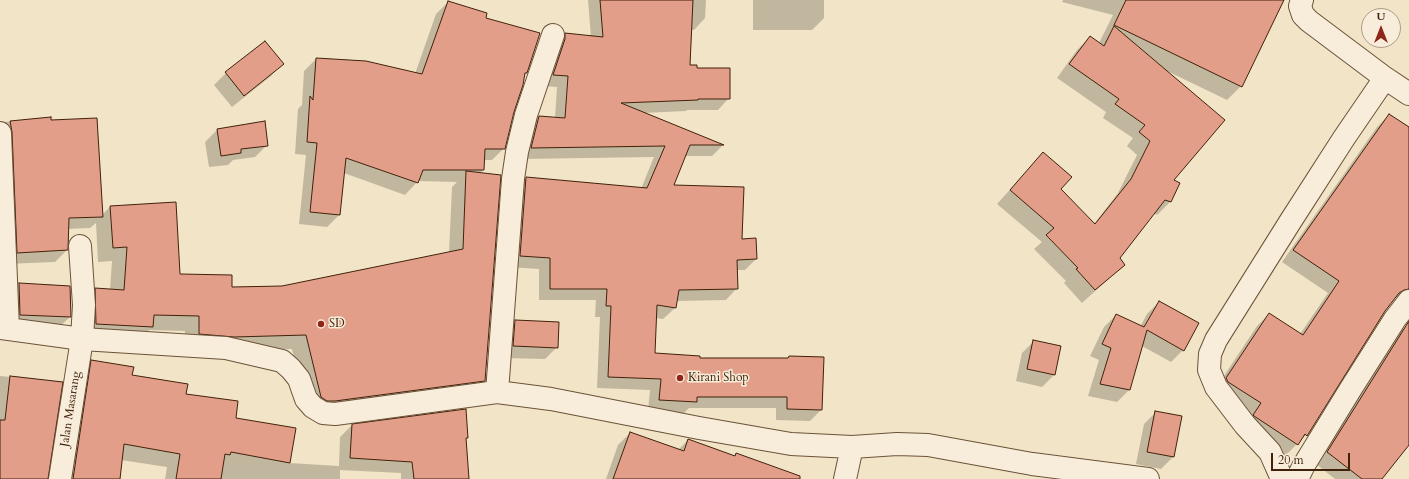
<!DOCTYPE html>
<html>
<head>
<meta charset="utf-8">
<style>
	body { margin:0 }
	#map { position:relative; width:1409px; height:479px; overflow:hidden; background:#f2e4c6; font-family:Cardo,serif }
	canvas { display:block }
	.north { position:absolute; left:1361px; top:8px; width:40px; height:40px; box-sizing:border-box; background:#f7edda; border:1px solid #ae9b87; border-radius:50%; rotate:0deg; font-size:11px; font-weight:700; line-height:16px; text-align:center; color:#40210a }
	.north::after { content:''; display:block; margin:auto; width:14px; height:18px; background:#8f2418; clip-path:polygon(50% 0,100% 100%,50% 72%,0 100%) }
	.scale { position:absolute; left:1271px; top:453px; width:79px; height:18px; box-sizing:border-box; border:2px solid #40210a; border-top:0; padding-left:5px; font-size:12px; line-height:14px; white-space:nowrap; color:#40210a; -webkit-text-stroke:3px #f7edda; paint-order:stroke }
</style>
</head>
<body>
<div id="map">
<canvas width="1409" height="479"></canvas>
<div class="north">U</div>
<div class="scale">20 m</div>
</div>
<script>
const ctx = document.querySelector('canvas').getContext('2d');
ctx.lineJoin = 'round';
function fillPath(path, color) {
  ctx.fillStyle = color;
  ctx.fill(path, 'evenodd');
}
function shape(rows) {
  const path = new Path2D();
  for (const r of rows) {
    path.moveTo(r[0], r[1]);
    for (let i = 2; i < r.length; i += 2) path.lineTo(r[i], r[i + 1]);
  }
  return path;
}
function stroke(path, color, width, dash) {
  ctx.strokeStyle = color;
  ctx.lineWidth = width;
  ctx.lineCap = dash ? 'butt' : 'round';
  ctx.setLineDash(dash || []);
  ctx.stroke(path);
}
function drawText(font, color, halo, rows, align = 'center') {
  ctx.font = font + ' Cardo,serif';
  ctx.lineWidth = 3;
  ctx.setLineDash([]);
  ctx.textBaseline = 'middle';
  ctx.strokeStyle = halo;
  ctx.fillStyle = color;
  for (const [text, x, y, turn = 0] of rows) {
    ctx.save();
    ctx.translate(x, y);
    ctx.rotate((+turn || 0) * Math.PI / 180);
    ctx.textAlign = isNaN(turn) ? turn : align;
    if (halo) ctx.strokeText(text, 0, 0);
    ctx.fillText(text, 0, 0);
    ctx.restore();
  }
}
fillPath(shape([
	[588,0,706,0,705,18,694,30,691,30,689,66,696,69,729,98,718,110,687,110,686,111,643,113,723,145,712,156,685,156,673,186,741,240,756,259,745,270,737,270,737,288,726,300,676,301,675,308,663,319,655,318,654,354,699,359,787,359,789,357,821,410,810,421,776,420,776,408,689,408,684,413,648,411,650,390,597,388,600,317,595,317,596,300,539,300,539,269,509,267,515,190,526,178,641,189,654,157,520,159,528,128,539,117,555,118,557,87,542,86,554,46,566,34,591,37],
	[753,0,824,0,824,18,812,30,753,30],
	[1063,0,1281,0,1241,86,1227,100,1167,71,1172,180,1179,184,1170,202,1157,215,1153,213,1119,258,1124,265,1082,303,1064,283,1066,281,1034,249,1042,242,997,204,1043,153,1060,189,1094,224,1118,193,1137,155,1127,146,1133,138,1103,118,1106,112,1057,78,1077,50,1090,37,1099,43,1113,15,1062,2],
	[448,2,485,19,526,72,523,75,504,148,492,160,483,160,483,170,479,174,484,381,469,396,307,412,292,349,218,351,185,348,185,331,149,330,137,342,82,339,81,304,96,289,110,290,112,261,98,262,96,223,90,228,67,229,67,250,55,262,6,264,0,125,3,122,50,119,50,121,100,171,102,215,110,207,179,275,231,288,282,287,449,253,452,187,457,182,418,181,405,195,344,173,339,215,327,227,299,224,306,155,295,154,298,109,302,105,304,71,316,59,415,74,436,14],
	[265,42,282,64,271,76,232,107,214,85,226,73],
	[1389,115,1409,129,1409,304,1352,270,1306,435,1285,456,1242,428,1214,391,1257,326,1269,314,1300,334,1328,293,1282,262,1377,127],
	[217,130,267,145,255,157,233,160,228,165,209,167,205,142],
	[19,284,69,287,70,317,58,328,8,327,7,296],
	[1159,302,1183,350,1171,362,1142,346,1129,390,1117,402,1088,396,1099,360,1090,356,1104,327,1116,315,1140,327,1147,314],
	[515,321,557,347,545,359,502,358,503,333],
	[1408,324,1409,444,1381,479,1335,479,1316,464,1396,336],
	[1034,341,1054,375,1042,387,1016,381,1022,353],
	[92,361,185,394,234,419,295,429,289,463,339,466,340,437,352,425,467,438,465,440,468,479,401,479,401,473,340,470,340,479,165,479,167,467,121,460,119,479,62,479,78,375],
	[0,376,62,382,47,479,0,479],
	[1156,412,1181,417,1173,457,1161,469,1136,464,1144,424],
	[630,433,678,450,688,440,734,456,736,454,775,479,606,479,618,445]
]), '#0003');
const building = shape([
	[600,0,693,0,690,65,697,65,697,68,730,68,730,99,698,99,698,100,621,103,724,145,690,145,674,185,744,187,742,239,756,238,757,259,737,260,738,289,679,290,676,308,657,305,655,353,700,356,700,358,788,358,789,356,824,357,822,410,787,409,787,397,697,397,697,402,659,400,661,379,608,377,611,306,606,306,607,289,550,289,550,258,520,256,526,177,647,188,665,146,531,148,539,116,565,118,568,76,553,75,565,39,565,33,603,37,600,0],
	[1126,0,1284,0,1242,87,1114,25,1126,0],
	[448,1,487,13,486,18,540,33,527,73,525,73,523,85,514,112,505,149,485,149,484,170,423,170,418,183,346,158,340,215,310,212,317,143,307,142,310,96,313,100,316,58,366,61,422,74,448,1],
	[1114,26,1225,120,1174,180,1180,183,1171,202,1165,200,1120,258,1125,265,1095,290,1076,269,1078,268,1046,235,1054,228,1010,190,1043,152,1072,177,1061,189,1095,224,1131,179,1150,141,1139,132,1145,125,1115,104,1119,99,1069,64,1090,36,1104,46,1114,26],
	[265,41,284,64,244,96,225,72,265,41],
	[1389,114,1409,127,1409,289,1404,290,1399,293,1385,311,1307,436,1305,434,1298,445,1254,416,1253,415,1261,403,1228,382,1226,378,1269,313,1303,335,1339,281,1293,250,1389,114],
	[51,117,51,120,97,118,103,217,69,218,68,250,17,253,12,132,10,121,51,117],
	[265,121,268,146,241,149,241,153,221,156,217,129,265,121],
	[466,171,501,175,485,381,335,401,327,401,321,397,306,335,234,337,199,334,199,316,154,315,153,327,96,324,95,288,124,290,127,247,113,248,110,206,176,202,180,274,232,275,232,287,282,286,463,249,466,171],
	[19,283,70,286,71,317,20,315,19,283],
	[1159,301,1199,323,1184,351,1147,330,1130,390,1100,384,1111,348,1102,344,1116,314,1144,327,1159,301],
	[515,320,559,322,558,348,513,346,515,320],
	[1409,321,1409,445,1382,479,1362,479,1327,452,1409,321],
	[1033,340,1061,346,1055,375,1027,369,1033,340],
	[91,360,134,367,132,375,188,384,186,394,238,401,236,418,296,428,290,463,231,452,230,455,225,454,221,479,176,479,180,454,124,444,120,479,73,479,91,360],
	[10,376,63,382,48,479,0,479,0,420,5,420,10,376],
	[466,409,468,438,466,438,469,479,414,479,412,462,350,458,352,424,466,409],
	[1155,411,1182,416,1174,457,1147,452,1155,411],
	[630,432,684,451,688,439,735,456,736,453,800,476,800,479,613,479,630,432]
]);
fillPath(building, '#e39e89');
stroke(building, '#40210a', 1);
const minor = shape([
	[1302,0,1300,6,1303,15,1309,21,1385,78],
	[0,133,8,329],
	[0,328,82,339,226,348,282,361,291,369,299,379,306,399,313,407,323,413,335,414,497,392,551,399,699,428,791,444,852,447,897,444,928,445,1032,464,1148,479],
	[497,392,513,179,517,152,526,115,553,35],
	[60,479,82,339,84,305,80,246],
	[845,479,852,447],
	[1282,479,1270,452,1245,425,1216,387,1209,370,1210,354,1216,340,1290,222,1344,138,1385,78,1409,94],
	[1297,479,1304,465,1350,390,1395,319,1409,301]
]);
stroke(minor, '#6c5239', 24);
stroke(minor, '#f7edda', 22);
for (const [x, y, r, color] of [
	[321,324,4,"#8f2418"],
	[680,378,4,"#8f2418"]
]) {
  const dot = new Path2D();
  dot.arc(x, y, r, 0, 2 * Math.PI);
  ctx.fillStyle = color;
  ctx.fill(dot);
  stroke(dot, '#f7edda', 1.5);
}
drawText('12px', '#40210a', '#f7edda', [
	["SD",329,324],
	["Kirani Shop",688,378]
], 'left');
drawText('12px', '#40210a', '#f7edda', [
	["Jalan Masarang",71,409,-81]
]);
</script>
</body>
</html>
